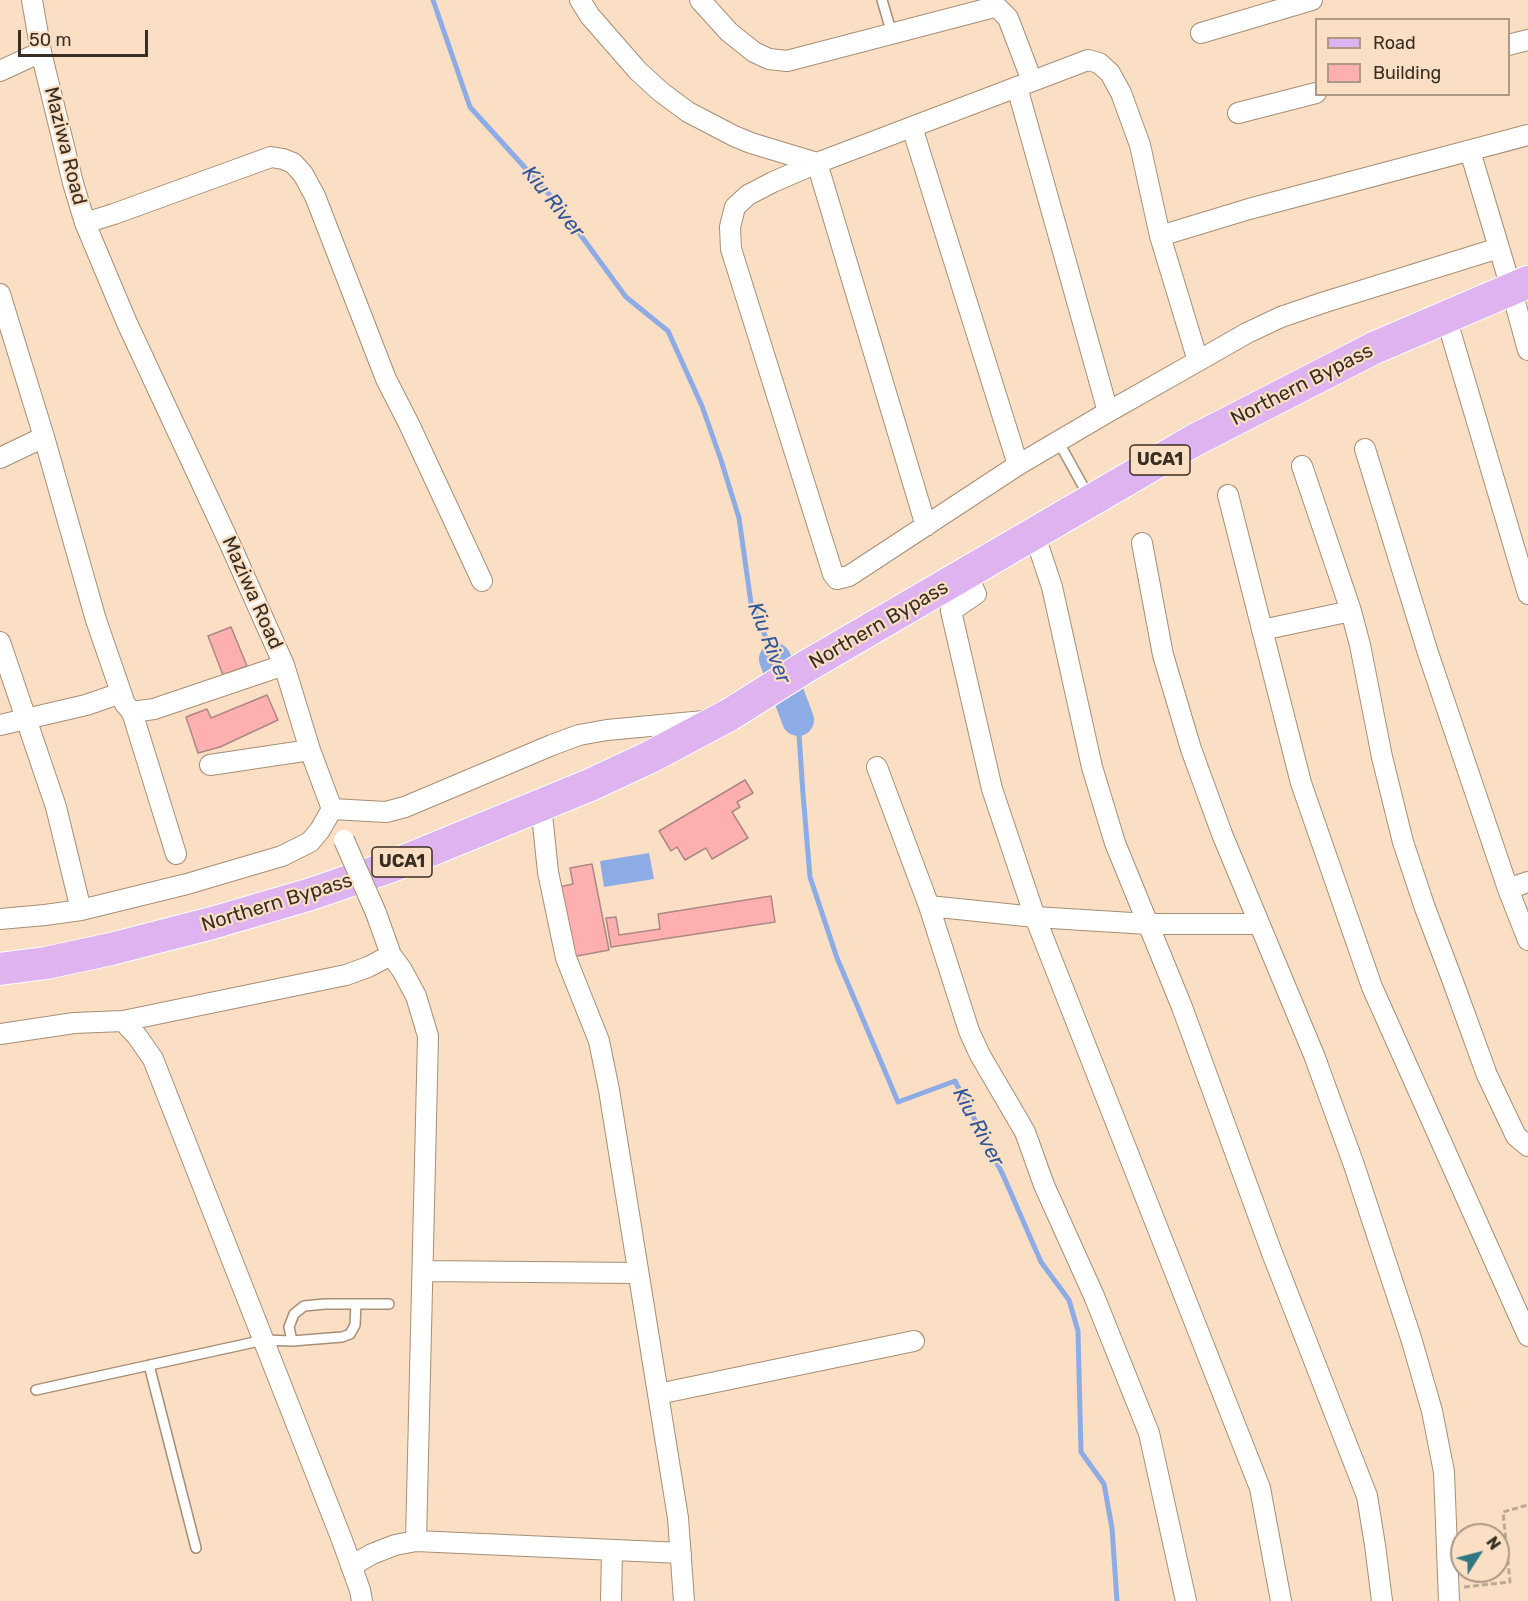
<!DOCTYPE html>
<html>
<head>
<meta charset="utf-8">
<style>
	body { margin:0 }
	#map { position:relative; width:1528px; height:1601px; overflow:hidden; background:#fadfc4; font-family:Rubik,sans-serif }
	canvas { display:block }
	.legend { position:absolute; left:1315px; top:18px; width:195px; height:78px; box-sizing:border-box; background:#fadfc4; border:2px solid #ac9884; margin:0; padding:8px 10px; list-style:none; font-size:18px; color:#382e23 }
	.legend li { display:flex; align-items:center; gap:12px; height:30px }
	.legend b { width:30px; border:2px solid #ac9884 }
	.north { position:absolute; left:1450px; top:1523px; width:60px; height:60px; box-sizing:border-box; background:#fadfc4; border:2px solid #ac9884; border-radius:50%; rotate:54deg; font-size:16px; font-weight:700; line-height:24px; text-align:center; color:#382e23 }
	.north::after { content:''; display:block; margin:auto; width:21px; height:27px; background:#317884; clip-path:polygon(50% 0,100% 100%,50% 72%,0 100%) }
	.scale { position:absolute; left:18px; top:30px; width:130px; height:27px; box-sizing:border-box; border:3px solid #382e23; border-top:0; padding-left:8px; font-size:18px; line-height:21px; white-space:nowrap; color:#382e23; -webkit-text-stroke:4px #fadfc4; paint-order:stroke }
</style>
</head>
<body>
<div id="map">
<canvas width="1528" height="1601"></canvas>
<ul class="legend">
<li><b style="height:8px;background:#dfb3ef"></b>Road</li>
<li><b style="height:16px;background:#fdb0af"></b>Building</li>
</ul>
<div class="north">N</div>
<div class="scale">50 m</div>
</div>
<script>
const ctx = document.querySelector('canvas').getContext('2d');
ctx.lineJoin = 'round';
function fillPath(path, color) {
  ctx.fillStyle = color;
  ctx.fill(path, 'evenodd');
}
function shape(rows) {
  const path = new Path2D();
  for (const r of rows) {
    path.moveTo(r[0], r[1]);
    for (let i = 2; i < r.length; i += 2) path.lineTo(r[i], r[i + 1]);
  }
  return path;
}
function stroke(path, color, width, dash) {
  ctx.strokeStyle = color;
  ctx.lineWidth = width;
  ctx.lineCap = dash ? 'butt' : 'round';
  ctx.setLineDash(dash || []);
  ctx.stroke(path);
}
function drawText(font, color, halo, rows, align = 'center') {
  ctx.font = font + ' Rubik,sans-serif';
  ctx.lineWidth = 4.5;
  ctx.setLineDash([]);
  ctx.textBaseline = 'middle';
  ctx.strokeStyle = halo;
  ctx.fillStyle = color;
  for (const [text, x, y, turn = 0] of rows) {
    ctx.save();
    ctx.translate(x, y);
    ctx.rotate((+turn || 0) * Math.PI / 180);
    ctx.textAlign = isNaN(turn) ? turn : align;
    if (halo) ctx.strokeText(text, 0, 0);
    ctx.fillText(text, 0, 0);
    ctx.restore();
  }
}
fillPath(shape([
	[649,853,654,879,604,887,600,861]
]), '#8dace6');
stroke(shape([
	[433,0,470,107,557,203,626,297,668,331,702,406,721,460,739,518,751,603,775,659],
	[798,720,803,794,810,877,837,958,898,1102,955,1081,1003,1175,1041,1262,1069,1300,1078,1331,1081,1452,1104,1484,1112,1528,1117,1601]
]), '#8dace6', 5);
stroke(shape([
	[775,659,798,720]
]), '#8dace6', 32);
const building = shape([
	[231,627,247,666,223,675,208,636,231,627],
	[267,695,278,720,220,747,198,753,186,717,207,709,211,718,267,695],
	[745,780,753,793,737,802,740,807,732,812,748,838,712,859,706,848,685,860,677,847,671,851,659,831,745,780],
	[592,864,609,950,572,957,559,887,573,884,570,868,592,864],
	[771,896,775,922,611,947,606,918,616,917,619,935,660,929,658,914,771,896]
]);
fillPath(building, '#fdb0af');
stroke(building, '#ad8786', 1.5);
const lane = shape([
	[882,0,892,34],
	[1058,441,1088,495],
	[292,1341,289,1327,294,1314,304,1306,325,1304,389,1304],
	[149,1365,196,1548],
	[36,1390,264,1340,292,1341,342,1337,350,1334,355,1325,356,1304]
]);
const street = shape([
	[32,0,41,52,73,183,85,223,127,323,230,544,284,665,310,750,332,809,386,812,405,807,552,745,579,735,607,730,704,721],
	[580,0,590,16,638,71,661,92,688,112,734,136,751,143,817,163],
	[700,0,729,32,754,52,769,59,787,61,994,7,998,8,1008,18,1032,81],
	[1201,33,1312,0],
	[1508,45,1528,40],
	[0,71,41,52],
	[1017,87,1108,412],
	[1238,113,1316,93],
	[912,127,1018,465],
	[1470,151,1511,288,1528,350],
	[817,163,926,526],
	[85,223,114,214,271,157,283,159,293,163,303,174,315,196,386,379,409,424,482,581],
	[1160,236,1249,209,1528,135],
	[0,294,44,437,96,620,125,704,132,712,154,709,284,665],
	[1446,317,1528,594],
	[1198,361,1160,236,1140,145,1121,93,1110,73,1099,63,1088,60,817,163,773,182,748,195,735,207,730,227,731,249,833,574,837,579,849,576,1018,465,1108,412,1198,361,1247,333,1281,317,1325,302,1499,248],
	[1365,449,1428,653,1508,889,1528,940],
	[0,458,44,437],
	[1302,466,1351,611,1360,645,1382,757,1403,842,1425,908,1452,979,1487,1075,1516,1136,1528,1146],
	[1228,495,1301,783,1372,987,1528,1336],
	[1034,533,1052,587,1092,767,1115,843,1182,1007,1272,1253,1367,1496,1375,1545,1382,1601],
	[1142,543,1163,655,1191,749,1222,834,1314,1055,1354,1165,1411,1338,1432,1411,1444,1472,1449,1601],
	[967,574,976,594,951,611,992,789,1035,917,1260,1488,1281,1601],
	[1262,630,1351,611],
	[0,642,56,807,81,910],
	[132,712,176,854],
	[0,725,86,705,121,693],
	[210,765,310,750],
	[877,767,929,906,969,1031,980,1055,1025,1132,1044,1185,1094,1296,1149,1433,1186,1601],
	[541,805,548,872,566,958,599,1041,609,1090,678,1518,684,1601],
	[1508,889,1528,882],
	[929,906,1035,917,1148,924,1259,924],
	[376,913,391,955],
	[0,919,45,915,81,910,187,884,282,856,310,842,320,830,332,809],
	[123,1021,137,1036,153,1059,342,1540,360,1590,362,1601],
	[0,1034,74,1023,123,1021,346,975,368,967,391,955,402,970,416,996,428,1036,416,1541,681,1553],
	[423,1271,638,1273],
	[658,1394,914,1341],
	[351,1566,372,1554,395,1545,416,1541],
	[611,1601,612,1550]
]);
const primary = shape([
	[0,969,46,963,111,949,212,923,311,894,392,866,590,785,650,757,729,715,807,666,1193,441,1374,348,1528,282]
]);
stroke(lane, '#a78e75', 12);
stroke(street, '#a78e75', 22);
stroke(primary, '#fff', 34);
stroke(shape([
	[1464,1587,1510,1582,1503,1512,1528,1505]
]), '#bda892', 3, [6, 3]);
stroke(lane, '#fff', 9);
stroke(street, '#fff', 20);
stroke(primary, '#dfb3ef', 32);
const streetBridge = shape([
	[344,840,376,913]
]);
stroke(streetBridge, '#a78e75', 22, []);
stroke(streetBridge, '#fff', 20);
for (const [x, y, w] of [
	[1160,460,60],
	[402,862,60]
]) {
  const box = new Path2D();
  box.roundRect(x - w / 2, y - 15, w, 30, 4.5);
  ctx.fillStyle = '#fadfc4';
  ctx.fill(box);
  stroke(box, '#382e23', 1.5);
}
drawText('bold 18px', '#382e23', null, [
	["UCA1",1160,460],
	["UCA1",402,862]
]);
drawText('20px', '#382e23', '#fadfc4', [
	["Maziwa Road",65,146,76],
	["Northern Bypass",1302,385,-27],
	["Maziwa Road",252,593,66],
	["Northern Bypass",879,625,-30],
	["Northern Bypass",277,903,-17]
]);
drawText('italic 21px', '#31559a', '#fadfc4', [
	["Kiu River",553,202,51],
	["Kiu River",769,643,69],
	["Kiu River",978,1127,62]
]);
</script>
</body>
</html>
